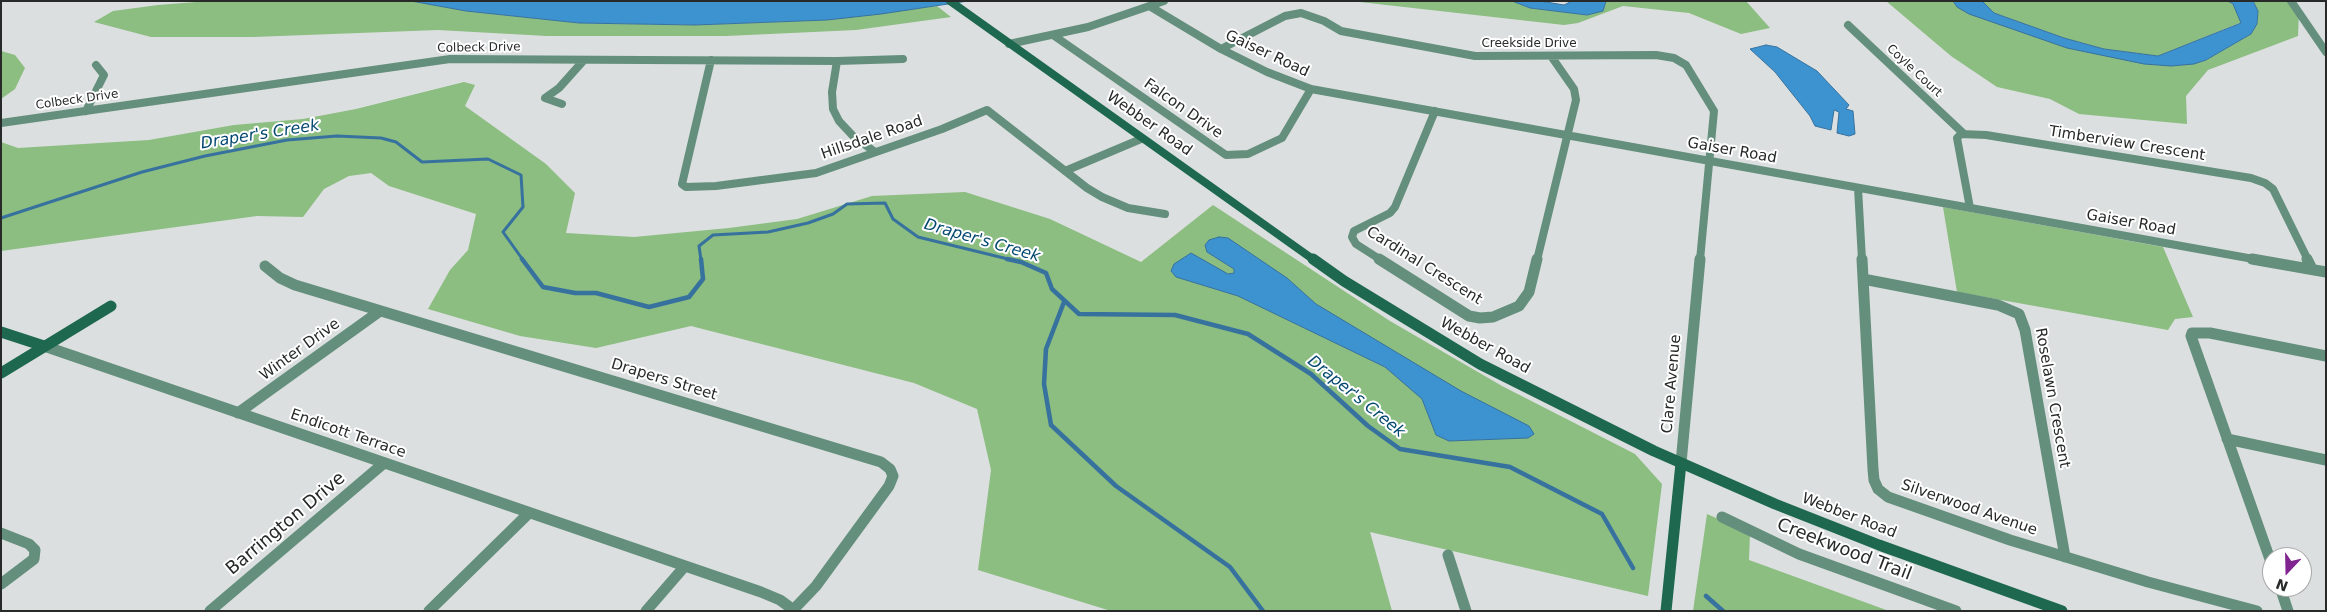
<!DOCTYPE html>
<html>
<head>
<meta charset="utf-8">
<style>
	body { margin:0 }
	#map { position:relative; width:2327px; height:612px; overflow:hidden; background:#dbdfdf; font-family:"DejaVu Sans",sans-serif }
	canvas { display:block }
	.frame { position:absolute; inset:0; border:2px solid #282929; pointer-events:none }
	.north { position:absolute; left:2262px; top:547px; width:50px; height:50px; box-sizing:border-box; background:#fff; border:1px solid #a9a9a9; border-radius:50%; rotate:201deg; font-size:14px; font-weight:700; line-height:20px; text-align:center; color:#282929 }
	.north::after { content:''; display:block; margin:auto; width:18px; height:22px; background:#802490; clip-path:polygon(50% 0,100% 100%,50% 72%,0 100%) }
</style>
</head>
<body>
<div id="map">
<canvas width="2327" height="612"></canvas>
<div class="frame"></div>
<div class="north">N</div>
</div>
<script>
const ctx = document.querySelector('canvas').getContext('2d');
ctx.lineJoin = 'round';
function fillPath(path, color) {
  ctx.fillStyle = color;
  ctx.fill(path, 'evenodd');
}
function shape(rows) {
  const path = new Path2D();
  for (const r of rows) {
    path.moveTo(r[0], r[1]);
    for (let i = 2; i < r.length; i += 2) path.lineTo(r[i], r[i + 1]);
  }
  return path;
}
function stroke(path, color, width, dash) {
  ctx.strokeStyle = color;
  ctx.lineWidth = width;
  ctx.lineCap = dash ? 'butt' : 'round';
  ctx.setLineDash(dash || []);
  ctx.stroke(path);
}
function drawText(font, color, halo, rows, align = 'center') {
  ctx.font = font + ' "DejaVu Sans",sans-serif';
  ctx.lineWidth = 4;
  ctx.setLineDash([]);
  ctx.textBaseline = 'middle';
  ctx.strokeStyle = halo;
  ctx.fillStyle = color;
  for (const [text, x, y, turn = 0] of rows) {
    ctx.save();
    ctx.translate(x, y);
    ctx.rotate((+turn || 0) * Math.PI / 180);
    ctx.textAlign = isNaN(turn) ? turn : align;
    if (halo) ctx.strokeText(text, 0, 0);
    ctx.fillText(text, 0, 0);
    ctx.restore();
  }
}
fillPath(shape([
	[209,1,411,1,466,11,579,23,695,25,827,20,937,6,951,17,856,30,726,36,547,36,438,30,253,37,151,37,94,22,113,11,158,5],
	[1351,1,1512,1,1530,8,1587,15,1603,10,1606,1,1746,1,1770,28,1741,34,1689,13,1623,6,1578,23,1564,25],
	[1886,1,1953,1,1957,7,2144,64,2194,64,2206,60,2251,34,2257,24,2258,12,2253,1,2293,1,2299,11,2298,36,2208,70,2186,96,2187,124,2079,114,2050,99,1997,87,1951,56],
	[1982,1,2228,1,2233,4,2242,22,2158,56,2104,49,2064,38,1994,13],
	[1,51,15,55,25,68,15,89,1,99],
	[464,82,475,85,465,106,546,164,575,193,566,233,634,237,729,228,797,219,872,196,965,192,1050,219,1141,262,1213,205,1390,321,1502,386,1635,454,1662,484,1648,596,1370,532,1392,611,1111,611,978,570,991,470,977,409,914,383,691,326,596,348,520,336,428,309,450,270,468,250,476,214,389,186,371,173,349,176,324,189,303,217,257,216,1,251,1,142,18,148,149,140,234,125,303,119,356,109],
	[1943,207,2163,247,2193,317,2175,319,2168,330,1957,292],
	[1707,514,1750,533,1749,560,1889,611,1693,611]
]), '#8cbd81');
const water = shape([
	[411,1,968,1,881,14,827,20,695,25,579,23,466,11,411,1],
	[1512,1,1540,1,1564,5,1572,1,1606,1,1603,11,1587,15,1530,8,1512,1],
	[1953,1,1982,1,1994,13,2064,38,2104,49,2158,56,2241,23,2233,4,2228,1,2253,1,2258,11,2257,24,2251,34,2206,60,2194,64,2171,66,2144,64,2067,48,1969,14,1957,7,1953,1],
	[1766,45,1777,47,1817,71,1849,105,1846,109,1853,111,1855,134,1849,136,1837,133,1839,112,1834,110,1831,130,1815,126,1810,116,1775,72,1750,49,1766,45],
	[1219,237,1228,238,1287,278,1316,304,1461,391,1529,426,1534,434,1528,438,1449,441,1436,435,1422,399,1385,367,1238,296,1176,277,1171,271,1174,264,1191,253,1228,274,1234,273,1234,269,1207,252,1205,245,1209,240,1219,237]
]);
fillPath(water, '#3d92d0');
stroke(water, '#37729e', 1);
stroke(shape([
	[1,218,142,172,205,156,287,140,337,136,381,138,396,142,422,162,488,159,521,175,523,207,503,232,523,260],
	[701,260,699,246,713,235,768,232,808,223,833,214,847,204,885,203,893,219,918,237,1012,260]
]), '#37729e', 3);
stroke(shape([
	[522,259,543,287,575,293,596,293,649,307,689,297,703,279,701,259],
	[1007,259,1021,262,1046,273,1052,289,1079,314,1175,315,1248,334,1311,374,1368,426,1400,449,1510,467,1602,514,1633,568],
	[1064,302,1046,349,1044,384,1051,425,1116,486,1230,567,1263,611],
	[1706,596,1723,611]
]), '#37729e', 4.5);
stroke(shape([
	[2291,1,2326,52],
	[1151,7,1221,49,1267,72,1311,89,2259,260],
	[1848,25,1964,134],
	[1053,35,1226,155,1248,154,1282,138,1311,89],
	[1009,44,1088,27,1164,1],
	[1221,49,1285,16,1301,13,1324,21,1341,31,1475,56,1656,55,1674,58,1686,65,1714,111,1700,260],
	[711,60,682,184,686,187,716,186,816,173,942,129,987,110,1087,188,1102,197,1128,208,1165,214],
	[837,61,832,92,833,109,839,121,853,136,875,152],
	[562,104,545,98,559,88,584,60],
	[86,111,104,75,96,65],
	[1,123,450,59,837,61,903,59],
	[1065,171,1141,139],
	[1858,188,1862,260],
	[1970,208,1957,138,1961,134,1986,135,2251,178,2265,183,2273,189,2308,260],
	[1381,260,1356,244,1352,237,1354,231,1390,213,1395,207,1435,111],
	[1537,260,1576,100,1574,89,1551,56]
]), '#648f7c', 8);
stroke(shape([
	[1379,259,1469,316,1480,318,1493,317,1519,306,1529,292,1537,259],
	[1862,259,1873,469,1874,480,1878,489,1888,497,2010,540,2148,582,2257,611],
	[2252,259,2326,272],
	[2307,259,2312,269],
	[265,266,280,278,295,285,881,462,890,469,893,476,889,486,816,586,794,609],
	[1863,279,1998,305,2019,314,2025,330,2065,557],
	[44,346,761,592,780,600,795,611],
	[238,413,380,311],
	[2227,439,2326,460],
	[1681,463,1700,259],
	[1722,517,1799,554,1956,611],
	[1,533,29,544,35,550,34,559,1,584],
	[1448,555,1466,611],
	[2272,565,2191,336,2192,333,2210,333,2326,356],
	[2280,587,2288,611],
	[210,611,384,463],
	[429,611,529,513],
	[646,611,685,566]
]), '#648f7c', 11);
stroke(shape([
	[950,1,1314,260]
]), '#1d684e', 8);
stroke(shape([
	[1313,259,1344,281,1480,364,1654,451,1775,504,1879,545,2062,611],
	[1,332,44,346],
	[1,373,111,306],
	[1666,611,1681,463]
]), '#1d684e', 11);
drawText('12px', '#282929', '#fff', [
	["Creekside Drive",1529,44],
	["Colbeck Drive",479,48,-1],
	["Coyle Court",1914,71,43],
	["Colbeck Drive",77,100,-8]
]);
drawText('15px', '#282929', '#fff', [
	["Gaiser Road",1267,54,25],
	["Falcon Drive",1183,109,35],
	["Webber Road",1149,124,35],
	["Hillsdale Road",872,138,-19],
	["Timberview Crescent",2127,144,9],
	["Gaiser Road",1732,151,10],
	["Gaiser Road",2131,223,10],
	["Cardinal Crescent",1424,266,32],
	["Webber Road",1485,346,29],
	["Winter Drive",300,350,-36],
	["Drapers Street",664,380,17],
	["Clare Avenue",1672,384,-85],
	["Roselawn Crescent",2052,398,80],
	["Endicott Terrace",348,434,19],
	["Silverwood Avenue",1969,508,19],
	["Webber Road",1849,516,21]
]);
drawText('italic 16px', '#044871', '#fff', [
	["Draper's Creek",260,135,-9],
	["Draper's Creek",982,241,16],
	["Draper's Creek",1356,397,39]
]);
drawText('18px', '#282929', '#fff', [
	["Barrington Drive",286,524,-40],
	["Creekwood Trail",1844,550,21]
]);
</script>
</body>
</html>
